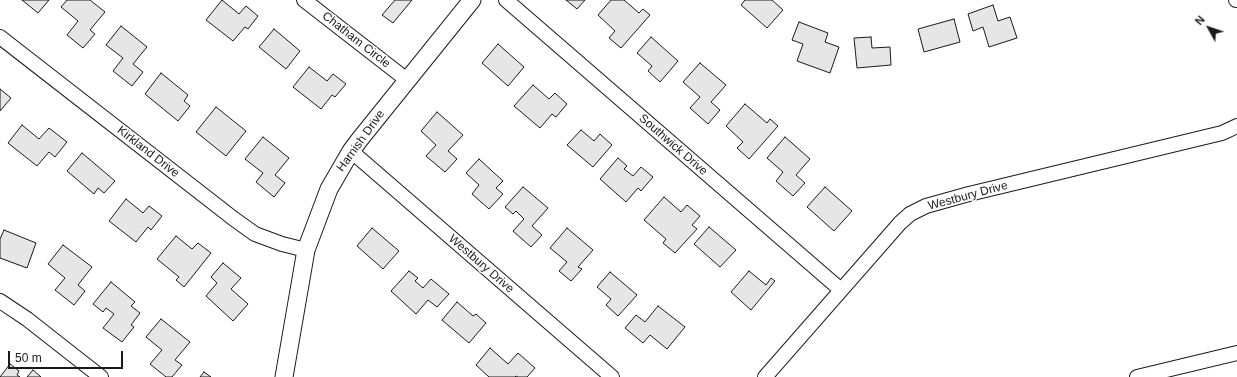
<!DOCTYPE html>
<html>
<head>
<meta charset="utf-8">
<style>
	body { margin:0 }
	#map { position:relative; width:1237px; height:377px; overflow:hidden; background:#fff; font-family:Arial,sans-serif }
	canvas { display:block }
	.north { position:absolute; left:1189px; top:8px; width:40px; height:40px; -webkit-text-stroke:3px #fff; paint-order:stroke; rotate:310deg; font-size:11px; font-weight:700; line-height:16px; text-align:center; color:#1a1a1a }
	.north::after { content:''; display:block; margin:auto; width:14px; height:18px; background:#1a1a1a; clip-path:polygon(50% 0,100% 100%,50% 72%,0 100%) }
	.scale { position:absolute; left:8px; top:351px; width:115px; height:18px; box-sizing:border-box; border:2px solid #1a1a1a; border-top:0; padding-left:5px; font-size:12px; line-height:14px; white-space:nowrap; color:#1a1a1a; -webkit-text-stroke:3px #fff; paint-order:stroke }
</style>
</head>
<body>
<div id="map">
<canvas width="1237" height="377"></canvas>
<div class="north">N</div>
<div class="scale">50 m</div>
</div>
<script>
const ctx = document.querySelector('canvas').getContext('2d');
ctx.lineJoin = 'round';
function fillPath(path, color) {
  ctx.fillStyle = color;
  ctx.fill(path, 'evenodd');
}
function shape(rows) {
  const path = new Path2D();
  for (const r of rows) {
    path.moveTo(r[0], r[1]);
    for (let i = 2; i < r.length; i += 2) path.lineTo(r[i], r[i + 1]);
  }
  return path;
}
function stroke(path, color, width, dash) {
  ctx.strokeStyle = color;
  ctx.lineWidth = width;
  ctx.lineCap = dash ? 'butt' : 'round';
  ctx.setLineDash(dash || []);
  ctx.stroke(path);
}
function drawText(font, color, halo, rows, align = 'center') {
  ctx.font = font + ' Arial,sans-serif';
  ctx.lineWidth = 3;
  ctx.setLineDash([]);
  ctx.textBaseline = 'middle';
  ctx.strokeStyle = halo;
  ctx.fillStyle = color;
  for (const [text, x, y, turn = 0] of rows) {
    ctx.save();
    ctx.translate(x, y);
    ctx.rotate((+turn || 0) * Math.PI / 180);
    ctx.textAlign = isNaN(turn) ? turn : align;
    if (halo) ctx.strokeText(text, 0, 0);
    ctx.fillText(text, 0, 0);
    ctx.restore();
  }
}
const building = shape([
	[22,0,49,0,38,13,22,0],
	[67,0,90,0,105,12,90,30,95,34,83,48,67,35,78,21,61,7,67,0],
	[222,0,239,14,246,6,258,16,248,29,245,27,233,41,206,20,222,0],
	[395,0,412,0,393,23,382,15,395,0],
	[566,0,585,0,577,9,566,0],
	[611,0,624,0,639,13,643,9,650,15,621,48,609,38,615,31,598,15,611,0],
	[745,0,772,0,783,10,767,28,741,5,745,0],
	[993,5,998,21,1010,17,1017,38,989,47,983,27,973,31,968,14,993,5],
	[954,19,960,42,924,52,918,29,954,19],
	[799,22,828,33,825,42,839,47,830,73,797,61,803,44,792,40,799,22],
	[121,26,147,47,133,64,143,72,132,86,113,71,123,58,106,45,121,26],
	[274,29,300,51,286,69,259,47,274,29],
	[651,37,678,61,660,82,648,71,652,66,637,53,651,37],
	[871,37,872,48,890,47,891,65,857,68,854,38,871,37],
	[498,44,524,67,508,86,482,63,498,44],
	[700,63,726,85,711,102,720,110,708,124,690,108,700,97,683,82,700,63],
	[309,67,327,81,333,74,346,84,335,97,332,95,321,109,293,87,309,67],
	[161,73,188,95,184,101,190,106,178,121,145,94,161,73],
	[533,85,549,99,555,93,567,104,556,117,552,114,540,128,514,106,533,85],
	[0,89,11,98,0,111,0,89],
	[745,104,767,123,770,119,778,126,749,159,737,148,743,142,726,126,745,104],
	[216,107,246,131,226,156,196,132,216,107],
	[437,112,463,135,448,151,457,159,445,172,426,156,436,145,421,131,437,112],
	[22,125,39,139,49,128,67,142,55,157,49,152,37,166,8,143,22,125],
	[581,130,594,141,600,134,612,145,593,167,567,145,581,130],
	[263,137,289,158,275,175,285,183,274,197,256,182,263,173,245,159,263,137],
	[785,137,810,159,796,175,805,183,793,196,776,181,783,172,767,158,785,137],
	[82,153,115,181,104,193,98,188,94,194,67,171,82,153],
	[618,158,627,166,624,169,633,176,641,167,653,177,641,191,638,188,626,202,600,179,618,158],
	[479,159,503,181,496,188,503,194,489,209,472,194,479,185,466,173,479,159],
	[523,187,548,208,532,226,542,235,531,247,513,231,524,219,516,211,513,214,505,207,523,187],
	[825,187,852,211,834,231,807,207,825,187],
	[664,197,681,212,687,205,700,216,692,225,697,229,675,253,663,243,666,239,644,220,664,197],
	[126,199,143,213,149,206,162,216,151,230,148,227,136,242,109,221,126,199],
	[709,227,736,250,720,267,694,244,709,227],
	[372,228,399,251,383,269,357,246,372,228],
	[567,228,593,250,578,267,582,269,571,281,559,271,567,262,550,248,567,228],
	[4,230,36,243,27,268,0,258,0,239,4,230],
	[176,236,192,249,198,243,211,253,184,287,176,280,179,277,157,259,176,236],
	[63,245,92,267,78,285,85,291,74,305,55,290,65,278,48,264,63,245],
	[223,263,241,278,231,289,248,304,233,321,206,296,217,283,211,277,223,263],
	[409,271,418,278,415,281,423,288,431,279,449,294,437,307,428,300,416,314,391,291,409,271],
	[749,271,766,285,771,278,775,281,751,310,731,292,749,271],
	[610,272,637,295,618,316,606,305,611,299,597,287,610,272],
	[111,282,135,302,131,306,140,313,131,325,134,327,122,342,103,328,114,314,106,308,103,312,93,304,111,282],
	[457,302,473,316,476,314,486,323,469,343,442,320,457,302],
	[658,306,685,327,667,349,650,335,643,343,625,328,636,315,645,322,658,306],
	[161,319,190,342,175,360,182,365,172,377,166,377,150,364,162,350,146,337,161,319],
	[490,348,508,364,518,353,535,368,527,377,518,377,516,376,515,377,489,377,476,365,490,348],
	[10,364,19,371,17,375,20,377,0,377,10,364],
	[33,370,41,377,27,377,33,370],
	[204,372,211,377,200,377,204,372]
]);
fillPath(building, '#e6e6e6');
stroke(building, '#1a1a1a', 1);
const minor = shape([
	[304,0,407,80],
	[506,0,841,290],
	[1236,0,1237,0],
	[0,37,234,219,255,234,282,244,306,250],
	[351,151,612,377],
	[0,301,27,319,101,377],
	[765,377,900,223,910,214,926,206,969,194,1222,133,1237,126],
	[1137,377,1237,353]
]);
const tertiary = shape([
	[284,377,306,250,329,189,351,151,360,139,472,0]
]);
stroke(minor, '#1a1a1a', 16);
stroke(tertiary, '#1a1a1a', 19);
stroke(minor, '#fff', 14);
stroke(tertiary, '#fff', 17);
drawText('12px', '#1a1a1a', '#fff', [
	["Chatham Circle",356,40,38],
	["Harnish Drive",361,141,-54],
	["Southwick Drive",673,145,41],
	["Kirkland Drive",148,152,38],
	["Westbury Drive",968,196,-15],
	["Westbury Drive",481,264,41]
]);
</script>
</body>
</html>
